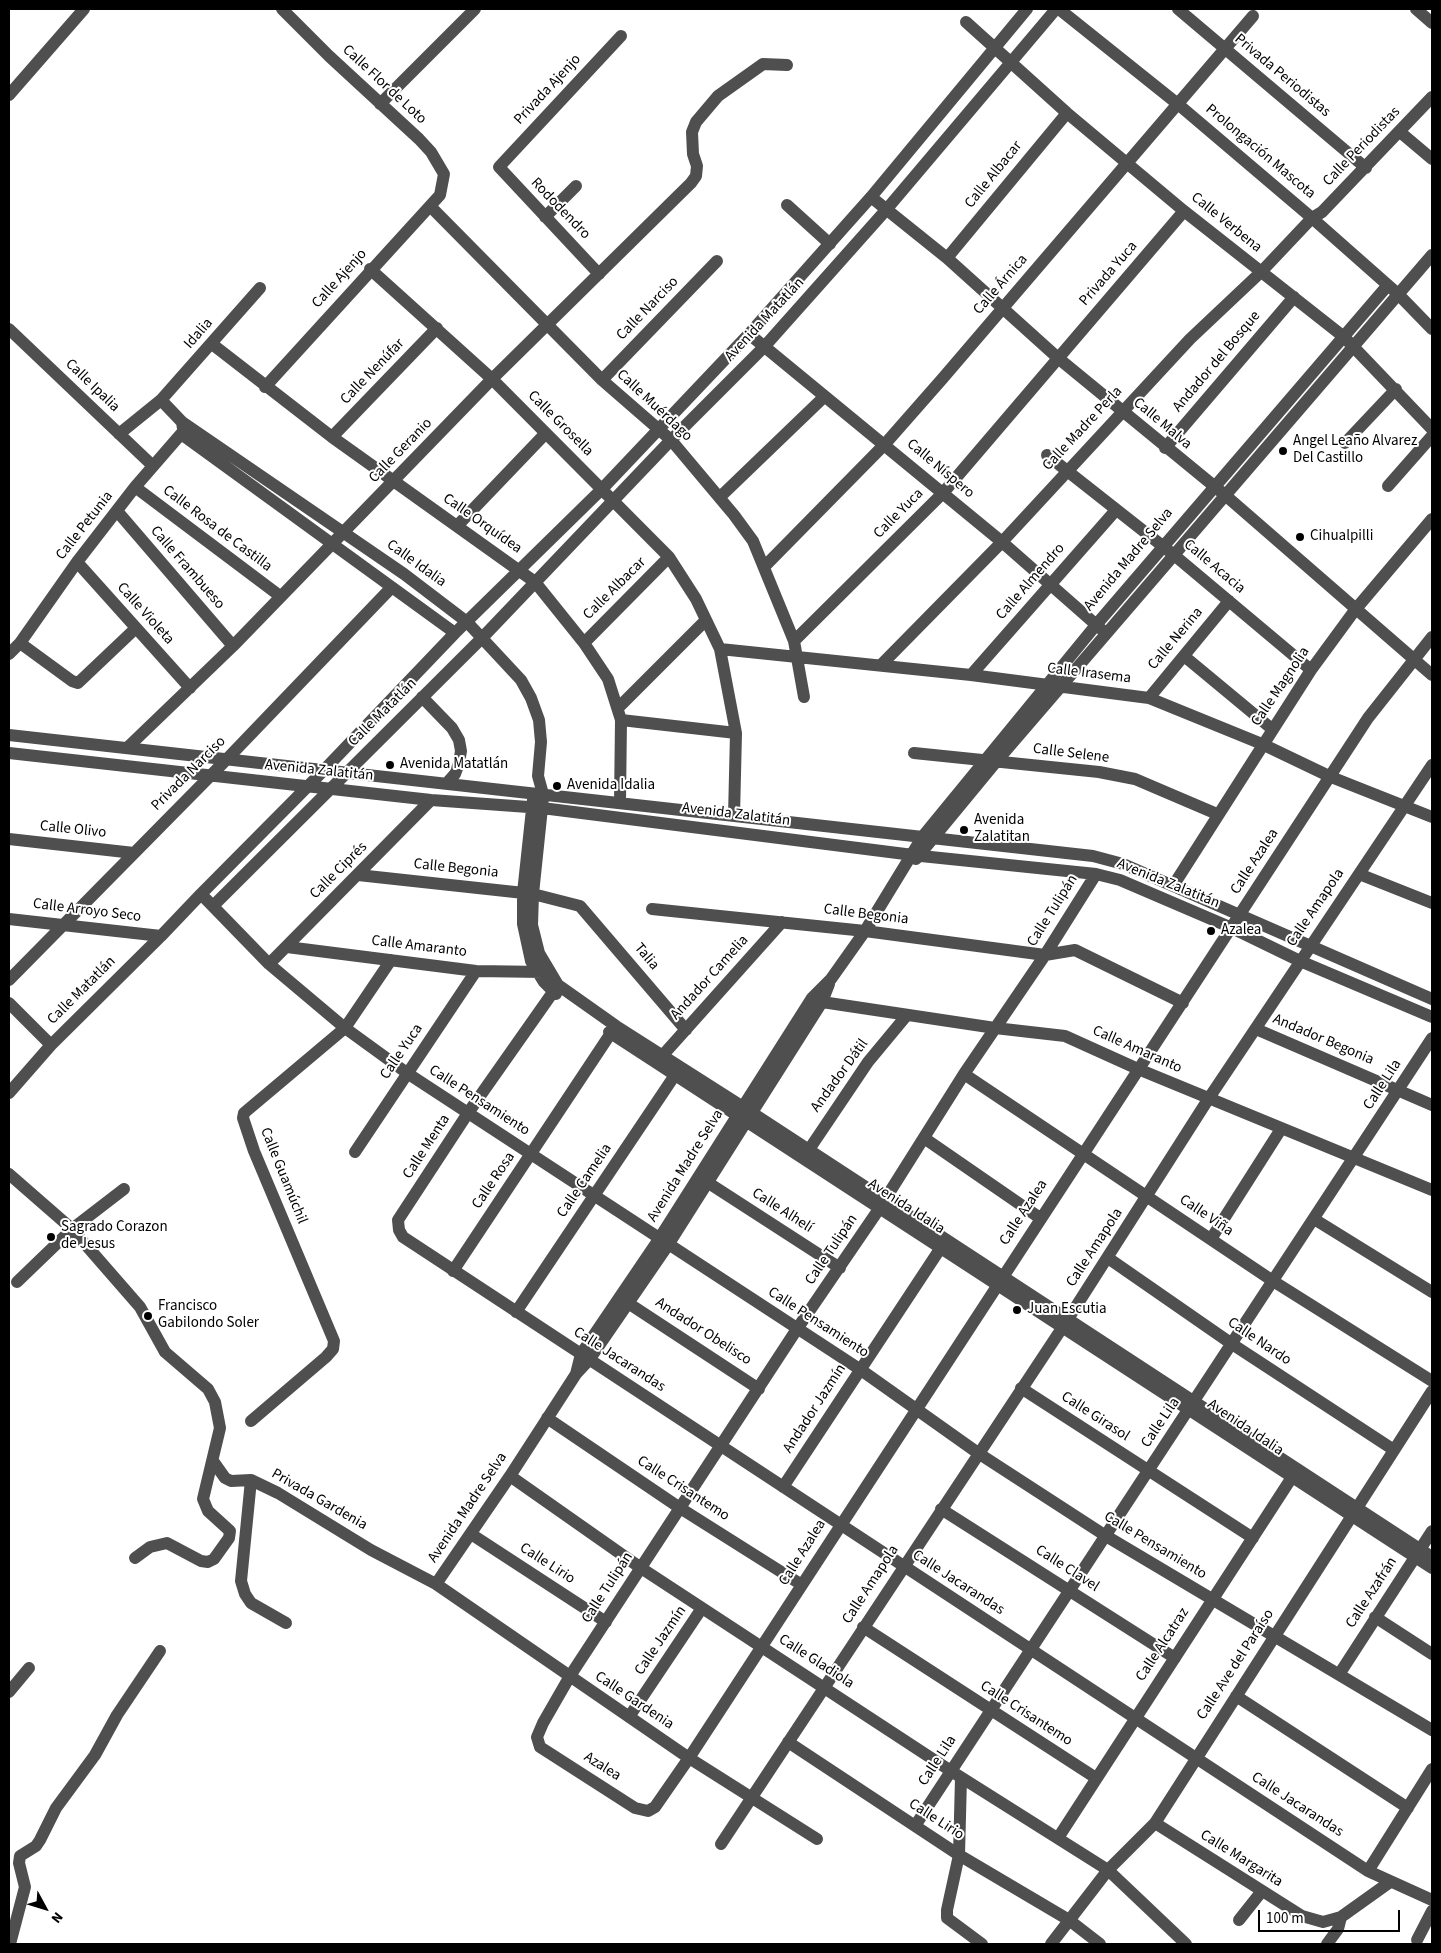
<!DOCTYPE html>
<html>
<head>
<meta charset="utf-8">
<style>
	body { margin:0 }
	#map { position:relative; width:1441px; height:1953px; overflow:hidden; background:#fff; font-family:"Source Sans 3",sans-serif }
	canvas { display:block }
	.frame { position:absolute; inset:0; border:10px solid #000; pointer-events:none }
	.north { position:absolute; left:20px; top:1883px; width:50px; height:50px; -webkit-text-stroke:4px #fff; paint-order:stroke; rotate:129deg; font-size:14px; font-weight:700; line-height:20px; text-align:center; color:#000 }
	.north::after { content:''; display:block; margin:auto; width:18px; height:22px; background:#000; clip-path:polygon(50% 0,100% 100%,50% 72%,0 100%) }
	.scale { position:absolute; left:1258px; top:1910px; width:142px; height:22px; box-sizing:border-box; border:2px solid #000; border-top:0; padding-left:6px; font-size:15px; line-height:18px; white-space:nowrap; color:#000; -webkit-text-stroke:4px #fff; paint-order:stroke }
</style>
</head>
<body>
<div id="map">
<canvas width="1441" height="1953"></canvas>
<div class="frame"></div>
<div class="north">N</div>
<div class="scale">100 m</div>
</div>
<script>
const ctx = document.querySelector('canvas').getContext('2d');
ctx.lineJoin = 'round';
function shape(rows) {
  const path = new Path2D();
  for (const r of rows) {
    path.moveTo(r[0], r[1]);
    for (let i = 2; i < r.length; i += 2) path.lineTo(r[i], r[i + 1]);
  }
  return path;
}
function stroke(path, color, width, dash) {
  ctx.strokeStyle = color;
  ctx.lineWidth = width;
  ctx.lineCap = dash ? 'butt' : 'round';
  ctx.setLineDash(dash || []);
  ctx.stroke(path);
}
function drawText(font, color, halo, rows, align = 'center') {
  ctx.font = font + ' "Source Sans 3",sans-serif';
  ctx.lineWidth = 4;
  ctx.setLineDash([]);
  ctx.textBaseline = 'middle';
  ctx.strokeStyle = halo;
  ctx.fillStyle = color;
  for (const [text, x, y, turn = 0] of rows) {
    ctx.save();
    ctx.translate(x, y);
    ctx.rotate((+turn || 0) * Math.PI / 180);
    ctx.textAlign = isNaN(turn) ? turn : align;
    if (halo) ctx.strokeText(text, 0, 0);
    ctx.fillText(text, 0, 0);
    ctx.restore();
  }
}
stroke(shape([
	[1059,9,1179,105,1312,218,1398,294,1432,329],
	[1178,9,1366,168],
	[1416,9,1432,23],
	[966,22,1067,113,1184,211,1344,337,1432,429],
	[9,95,84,9],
	[380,104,475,9],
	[1400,132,1432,159],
	[871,197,947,258,1058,358,1225,495,1432,675],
	[787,205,830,244],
	[430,206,602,380,671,440,734,515,753,541,794,641,804,697],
	[545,217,576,186],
	[947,258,1067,113],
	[370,269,492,379,669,557,696,599,720,649,736,733,734,816],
	[599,274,499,167,621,36],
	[9,329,153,466],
	[749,334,1002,542,1101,629],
	[212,344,332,437,535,582,584,643,608,679,621,720,620,803],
	[602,380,717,261],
	[265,387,440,195,444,174,431,152,419,139,329,56,282,9],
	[161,400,182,422,183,429],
	[182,422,404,574,467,622,521,680,531,698,539,720,541,742,538,776,543,794,542,808,533,894,532,925,539,953,558,985,616,1026,751,1112,1432,1557],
	[119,434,161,400,260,288],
	[181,434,455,633],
	[332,437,437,328],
	[1345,443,1396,389],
	[1165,448,1294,297],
	[1047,455,1174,555,1311,670],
	[1388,486,1432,436],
	[135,487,280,596],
	[720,497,824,397],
	[117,511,233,646],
	[457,526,546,433],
	[77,562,190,688],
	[764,567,885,444,943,378,1253,16],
	[794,641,943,493,1184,211],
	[20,643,72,681,78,683,136,628],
	[584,643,669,557],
	[720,649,971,675,1149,698,1262,744,1331,777,1432,817],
	[9,654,20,643,77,562,135,487,181,434],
	[1184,656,1272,729],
	[881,665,1002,542,1190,339,1261,272,1312,218,1322,212,1432,97],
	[971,675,1116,510],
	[422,697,452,728,459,740,461,751,459,763,455,774,447,783],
	[1149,698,1229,601],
	[618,708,706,620],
	[621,720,736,733],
	[9,735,1093,856,1123,864,1432,999],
	[127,748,233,646,492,379,691,183,696,176,697,166,693,154,692,132,696,122,718,96,763,64,787,65],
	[9,753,431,800,542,808,921,856,1096,874,1120,880,1232,928,1300,961,1432,1017],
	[914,753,1099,772,1135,779,1217,814],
	[533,800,523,893,523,924,531,961,544,982,556,994],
	[9,839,134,853],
	[916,859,996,762,1432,255],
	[1096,874,1045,955,964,1074,879,1209,797,1329,570,1676,543,1723,537,1737,540,1747,635,1808,648,1811,655,1807,689,1758,1368,718,1432,637],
	[1359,874,1432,903],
	[358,875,533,894,580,906,686,1030],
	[1173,886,1311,670,1355,610,1432,519],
	[201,894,324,770,455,633,602,489,749,334,871,197,1027,9],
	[213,906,482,638,671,440,764,347,886,210,1056,9],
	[652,909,865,931,1045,955,1075,950,1183,1003],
	[9,919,161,936],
	[287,947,476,971,543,972],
	[269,964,431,800],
	[9,980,227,759,391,588],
	[558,985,468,1113,398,1220,399,1230,403,1237,1368,1871,1432,1900],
	[815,999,822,1002,995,1028,1065,1036,1138,1069,1432,1190],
	[9,1003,51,1045],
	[1256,1029,1432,1105],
	[609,1032,1432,1568],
	[663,1055,782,922],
	[964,1074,1273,1281,1432,1381],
	[9,1093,51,1045,161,936,201,894,269,964,345,1028,407,1073,861,1370,978,1453,1106,1536,1432,1730],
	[924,1138,1040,1218],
	[355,1152,476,971],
	[804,1157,868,1062,907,1015],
	[9,1174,72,1229,140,1307,165,1352,208,1389,215,1402,220,1428,203,1499,208,1511,230,1531,229,1538,214,1559,208,1562,201,1561,167,1543,150,1547,135,1558],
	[707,1182,840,1268],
	[1314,1219,1432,1292],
	[1211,1239,1281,1129],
	[1108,1258,1232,1344,1394,1450],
	[453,1271,611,1033],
	[17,1282,72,1229,124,1189],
	[628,1303,759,1389],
	[516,1312,679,1069],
	[576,1374,581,1354,659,1239,812,998,831,979,865,931,923,836,1096,625,1388,285],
	[1021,1388,1253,1538],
	[547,1418,680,1508,802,1585],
	[251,1421,326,1357,333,1349,334,1341,254,1151,243,1118,244,1113,345,1028,391,960],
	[213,1461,225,1478,231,1481,251,1480],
	[510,1476,641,1568,951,1771,1108,1870,1186,1944],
	[783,1487,940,1249],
	[941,1509,1175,1658],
	[471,1534,606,1622],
	[436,1584,510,1476,576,1374,589,1360,668,1245,822,1002,829,984],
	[1375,1617,1432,1654],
	[286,1623,251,1603,245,1594,241,1581,251,1480,278,1493,371,1550,436,1584,689,1758,817,1839],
	[863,1627,1096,1778],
	[1340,1673,1432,1531],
	[9,1692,29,1668],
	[1236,1696,1408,1808],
	[629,1717,702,1608],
	[788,1742,959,1855,1069,1920,1100,1944],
	[961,1778,959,1855,947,1910,947,1918,982,1944],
	[1155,1823,1302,1916,1323,1922,1341,1917,1390,1882],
	[915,1826,1432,1038],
	[1058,1838,1296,1471],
	[721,1844,1068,1319,1209,1098,1432,765],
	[1368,1871,1432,1769],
	[1239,1920,1262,1891],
	[1417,1940,1432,1911],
	[10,1944,25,1887,19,1863,20,1856,36,1846,40,1840,56,1808,95,1755,117,1715,160,1651],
	[1051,1944,1108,1870,1155,1823,1432,1391],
	[1327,1944,1338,1929,1341,1917]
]), '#4f4f4f', 12);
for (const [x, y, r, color] of [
	[1283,451,5,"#000"],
	[1300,537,5,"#000"],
	[390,765,5,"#000"],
	[557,786,5,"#000"],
	[964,830,5,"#000"],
	[1211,931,5,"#000"],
	[51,1237,5,"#000"],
	[1017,1310,5,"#000"],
	[148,1316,5,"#000"]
]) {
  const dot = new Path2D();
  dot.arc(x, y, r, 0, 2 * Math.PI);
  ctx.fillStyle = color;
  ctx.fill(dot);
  stroke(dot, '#fff', 2);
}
drawText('15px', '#000', '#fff', [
	["Privada Periodistas",1282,76,40],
	["Calle Flor de Loto",384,85,43],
	["Privada Ajenjo",548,90,-47],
	["Calle Periodistas",1362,147,-46],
	["Prolongación Mascota",1260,152,40],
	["Calle Albacar",994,175,-51],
	["Rododendro",560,209,46],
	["Calle Verbena",1226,223,39],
	["Privada Yuca",1109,274,-49],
	["Calle Ajenjo",340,279,-48],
	["Calle Árnica",1001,285,-49],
	["Calle Narciso",648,309,-46],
	["Avenida Matatlán",765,320,-47],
	["Idalia",199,334,-49],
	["Andador del Bosque",1217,362,-50],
	["Calle Nenúfar",373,372,-46],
	["Calle Ipalia",92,386,44],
	["Calle Muérdago",654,406,43],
	["Calle Grosella",560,424,45],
	["Calle Malva",1162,424,40],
	["Calle Madre Perla",1083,429,-47],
	["Calle Geranio",401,451,-46],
	["Calle Níspero",940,469,40],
	["Calle Yuca",899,514,-45],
	["Calle Orquídea",482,524,35],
	["Calle Petunia",85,526,-52],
	["Calle Rosa de Castilla",217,529,37],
	["Avenida Madre Selva",1129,560,-50],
	["Calle Idalia",416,564,36],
	["Calle Acacia",1214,567,40],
	["Calle Frambueso",187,568,49],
	["Calle Almendro",1031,582,-49],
	["Calle Albacar",615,589,-45],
	["Calle Violeta",145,614,48],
	["Calle Nerina",1176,639,-50],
	["Calle Irasema",1089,674,7],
	["Calle Magnolia",1281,687,-56],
	["Calle Matatlán",383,713,-45],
	["Calle Selene",1071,754,7],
	["Avenida Zalatitán",319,771,6],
	["Privada Narciso",189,774,-45],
	["Avenida Zalatitán",736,815,7],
	["Calle Olivo",73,830,6],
	["Calle Azalea",1255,862,-57],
	["Calle Begonia",456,869,6],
	["Calle Ciprés",339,871,-45],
	["Avenida Zalatitán",1168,884,22],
	["Calle Amapola",1316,908,-56],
	["Calle Arroyo Seco",87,911,7],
	["Calle Tulipán",1053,911,-58],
	["Calle Begonia",866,915,7],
	["Calle Amaranto",419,947,7],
	["Talia",646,957,50],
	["Andador Camelia",710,978,-48],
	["Calle Matatlán",82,991,-45],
	["Andador Begonia",1323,1040,23],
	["Calle Amaranto",1137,1050,24],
	["Calle Yuca",402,1052,-56],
	["Andador Dátil",840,1076,-54],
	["Calle Lila",1383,1085,-57],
	["Calle Pensamiento",479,1101,33],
	["Calle Menta",427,1147,-57],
	["Avenida Madre Selva",686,1166,-58],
	["Calle Guamúchil",283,1176,68],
	["Calle Rosa",494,1181,-56],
	["Calle Camelia",585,1181,-56],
	["Avenida Idalia",906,1207,33],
	["Calle Alhelí",782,1211,33],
	["Calle Azalea",1024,1213,-57],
	["Calle Viña",1206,1216,34],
	["Calle Amapola",1095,1248,-57],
	["Calle Tulipán",832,1250,-56],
	["Calle Pensamiento",818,1323,33],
	["Andador Obelisco",703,1332,33],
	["Calle Nardo",1259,1342,34],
	["Calle Jacarandas",619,1360,33],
	["Andador Jazmín",815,1409,-57],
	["Calle Girasol",1095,1417,33],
	["Calle Lila",1161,1423,-56],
	["Avenida Idalia",1245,1428,34],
	["Calle Crisantemo",683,1489,33],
	["Privada Gardenia",319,1500,30],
	["Avenida Madre Selva",468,1508,-56],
	["Calle Pensamiento",1155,1546,31],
	["Calle Azalea",803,1553,-58],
	["Calle Lirio",547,1564,33],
	["Calle Clavel",1067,1569,33],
	["Calle Jacarandas",958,1583,33],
	["Calle Amapola",871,1585,-57],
	["Calle Tulipán",608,1588,-57],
	["Calle Azafrán",1372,1593,-57],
	["Calle Jazmín",661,1641,-56],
	["Calle Alcatraz",1163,1645,-57],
	["Calle Gladiola",816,1662,33],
	["Calle Ave del Paraíso",1236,1665,-57],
	["Calle Gardenia",634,1701,34],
	["Calle Crisantemo",1026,1714,33],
	["Calle Lila",938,1761,-57],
	["Azalea",602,1767,32],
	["Calle Jacarandas",1297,1805,33],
	["Calle Lirio",936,1820,33],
	["Calle Margarita",1241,1859,32]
]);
drawText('15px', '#000', '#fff', [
	["Angel Leaño Alvarez",1293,442],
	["Del Castillo",1293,459],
	["Cihualpilli",1310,537],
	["Avenida Matatlán",400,765],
	["Avenida Idalia",567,786],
	["Avenida",974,821],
	["Zalatitan",974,838],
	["Azalea",1221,931],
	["Sagrado Corazon",61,1228],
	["de Jesus",61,1245],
	["Francisco",158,1307],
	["Gabilondo Soler",158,1324],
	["Juan Escutia",1027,1310]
], 'left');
</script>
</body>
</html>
